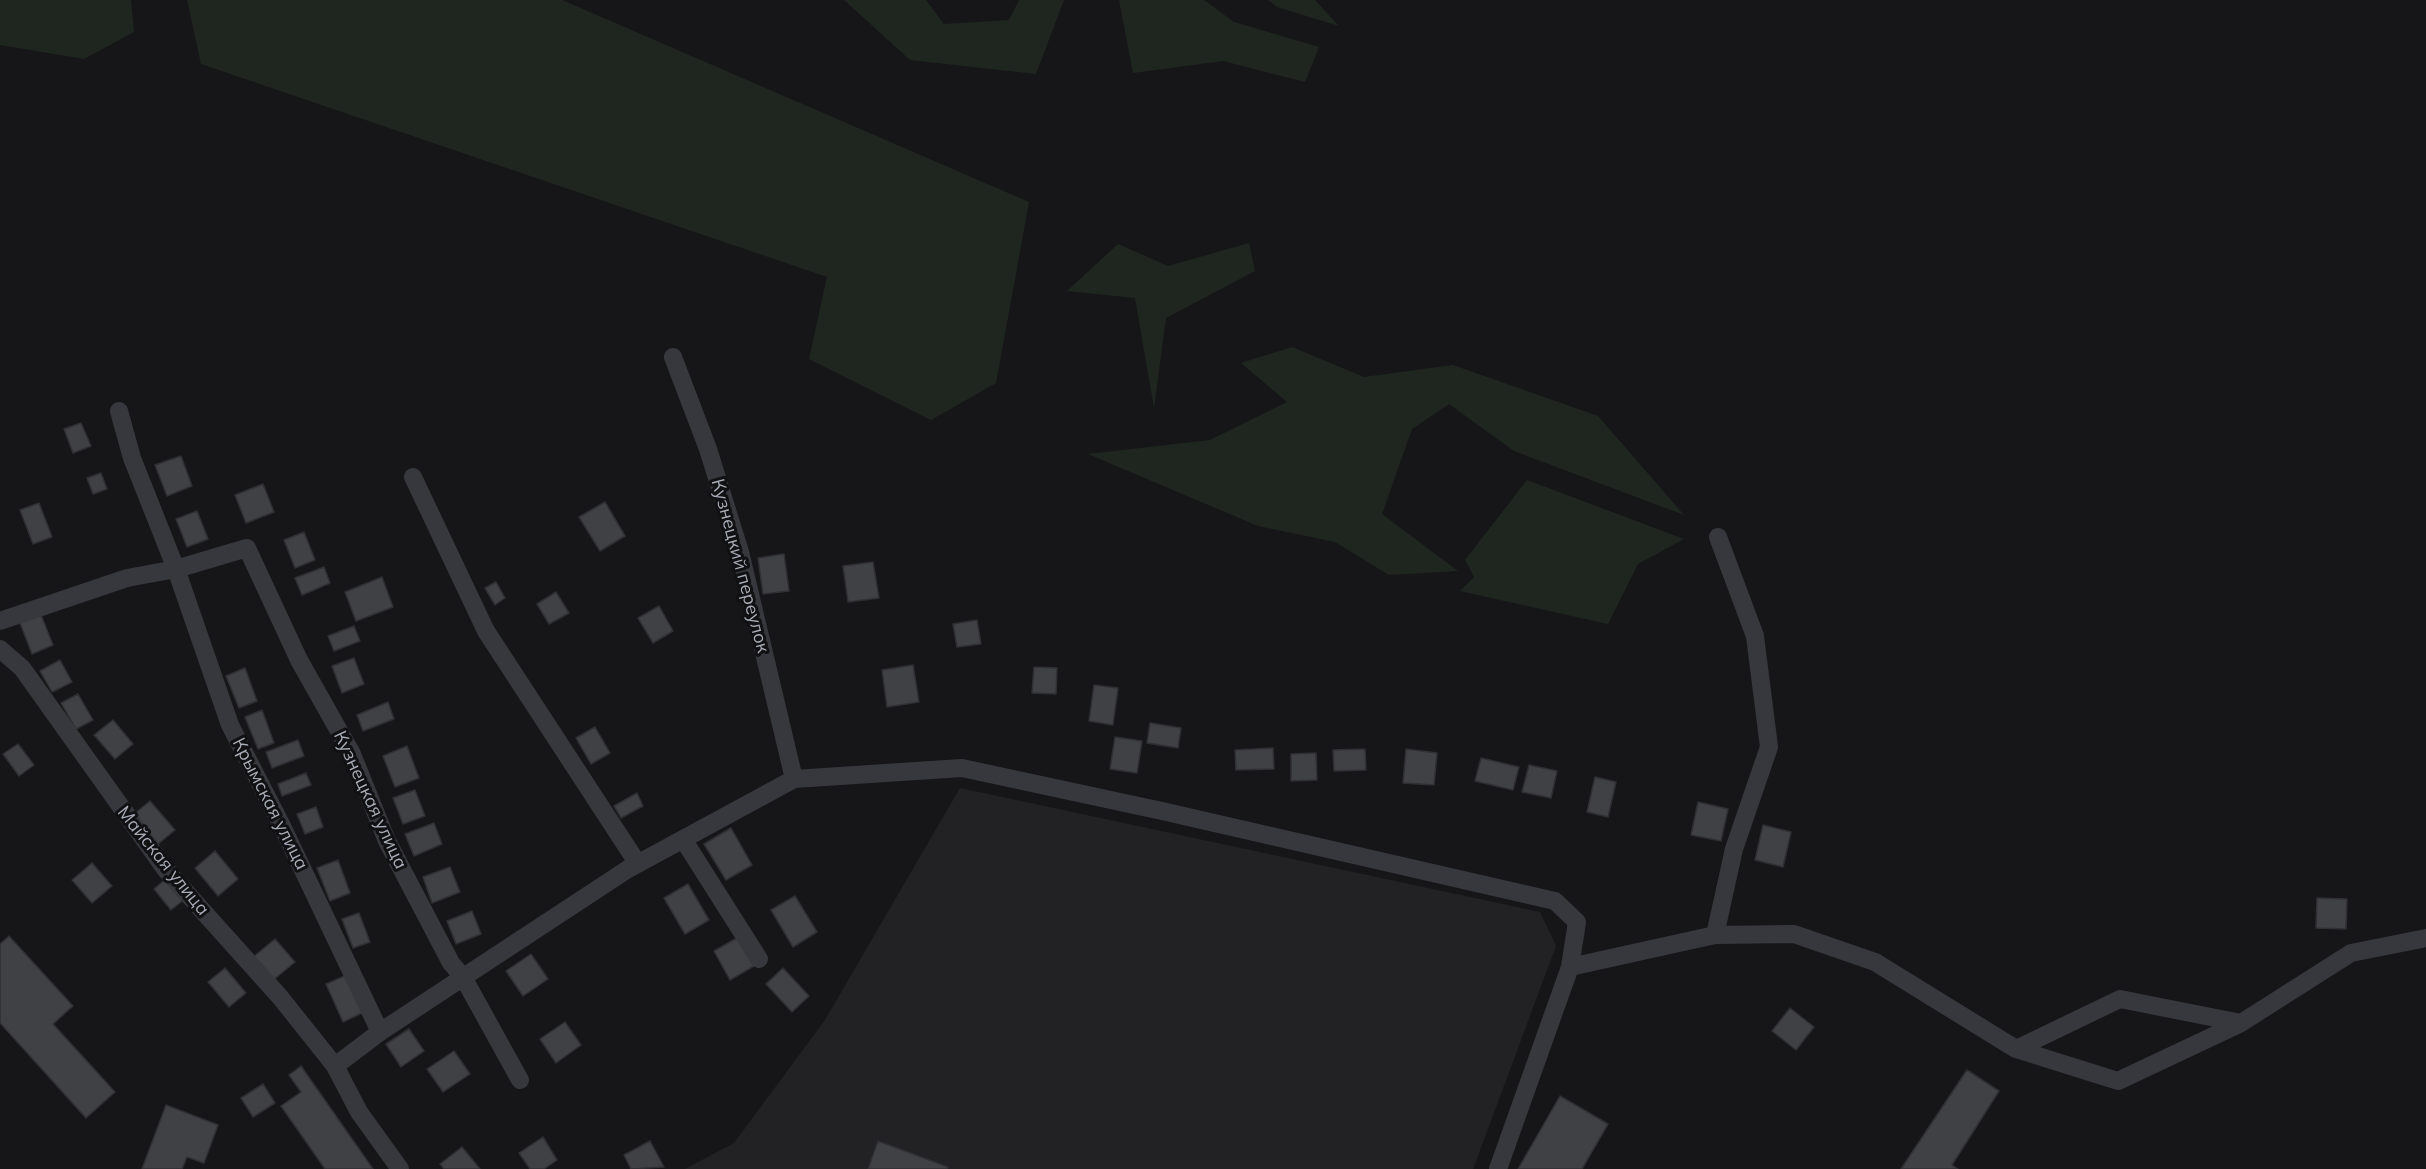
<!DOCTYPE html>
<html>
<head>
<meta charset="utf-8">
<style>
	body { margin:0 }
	canvas { display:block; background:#161618 }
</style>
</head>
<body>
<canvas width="2426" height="1169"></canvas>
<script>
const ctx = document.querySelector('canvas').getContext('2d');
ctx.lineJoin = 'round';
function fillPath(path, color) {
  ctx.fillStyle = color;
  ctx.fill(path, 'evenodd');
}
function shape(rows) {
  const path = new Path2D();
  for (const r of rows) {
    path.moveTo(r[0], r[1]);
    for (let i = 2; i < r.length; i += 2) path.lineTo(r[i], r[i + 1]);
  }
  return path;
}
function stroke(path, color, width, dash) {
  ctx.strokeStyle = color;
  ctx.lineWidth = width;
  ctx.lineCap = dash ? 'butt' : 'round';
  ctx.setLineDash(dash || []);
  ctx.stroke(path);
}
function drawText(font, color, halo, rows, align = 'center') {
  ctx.font = font + ' Mulish,sans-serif';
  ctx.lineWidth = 6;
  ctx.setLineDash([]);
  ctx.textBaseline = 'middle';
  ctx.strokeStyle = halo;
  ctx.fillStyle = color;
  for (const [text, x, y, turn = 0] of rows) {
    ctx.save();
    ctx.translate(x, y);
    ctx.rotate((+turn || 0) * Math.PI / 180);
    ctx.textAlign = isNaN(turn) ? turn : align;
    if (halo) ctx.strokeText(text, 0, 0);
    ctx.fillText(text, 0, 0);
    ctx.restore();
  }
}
fillPath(shape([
	[960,788,1540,912,1556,946,1473,1169,685,1169,734,1143,825,1020]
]), '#222225');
fillPath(shape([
	[0,0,131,0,134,32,84,59,0,45],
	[187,0,562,0,1029,202,996,383,931,420,809,359,827,277,201,64],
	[844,0,926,0,944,24,1009,20,1019,0,1064,0,1036,74,910,60],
	[1119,0,1204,0,1234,22,1319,47,1305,82,1223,61,1133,73],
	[1268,0,1315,0,1339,26,1277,7],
	[1249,243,1255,271,1166,318,1154,408,1135,298,1067,291,1118,244,1168,266],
	[1292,347,1364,377,1453,365,1598,416,1684,515,1514,451,1449,404,1412,429,1382,514,1458,571,1389,575,1335,542,1258,526,1088,454,1210,440,1287,402,1241,363],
	[1527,480,1684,539,1638,564,1608,624,1460,591,1474,577,1465,560]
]), '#1e261f');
const building = shape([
	[81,423,91,446,73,453,64,429,81,423],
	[181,456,192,486,167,496,155,465,181,456],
	[101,473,107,489,93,494,87,478,101,473],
	[263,484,274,512,246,523,235,495,263,484],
	[605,502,625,536,600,551,579,517,605,502],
	[39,503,52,537,33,544,20,510,39,503],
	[197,511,208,539,187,547,176,519,197,511],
	[304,532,315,560,295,568,284,540,304,532],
	[784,554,789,591,763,594,758,558,784,554],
	[873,562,879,598,848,602,843,566,873,562],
	[324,567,330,583,302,595,295,578,324,567],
	[382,577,393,607,356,621,345,592,382,577],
	[496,582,505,598,495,605,485,588,496,582],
	[556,592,569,613,549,624,537,604,556,592],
	[659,606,673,631,653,643,638,618,659,606],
	[41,615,53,645,32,654,20,623,41,615],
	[977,620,981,644,957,647,953,624,977,620],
	[354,626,360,641,334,651,328,636,354,626],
	[354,658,364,684,342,693,332,666,354,658],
	[60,660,72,682,52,692,40,671,60,660],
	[913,665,919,702,887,707,882,670,913,665],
	[1034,667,1057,668,1056,694,1032,693,1034,667],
	[245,668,257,701,239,708,226,676,245,668],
	[1094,685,1118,688,1113,725,1089,721,1094,685],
	[78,694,93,720,76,729,61,703,78,694],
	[388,702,394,719,363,731,357,715,388,702],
	[262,710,274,743,258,749,245,717,262,710],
	[113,720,133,744,115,759,94,735,113,720],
	[1150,723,1181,728,1178,748,1147,743,1150,723],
	[595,727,610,753,591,764,576,738,595,727],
	[1115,737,1142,741,1137,773,1110,769,1115,737],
	[298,740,304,756,272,768,266,752,298,740],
	[18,744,34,765,19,776,3,754,18,744],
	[407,746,419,778,395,787,383,756,407,746],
	[1273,748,1274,769,1236,770,1235,750,1273,748],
	[1365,749,1366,770,1334,771,1333,750,1365,749],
	[1406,749,1437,753,1434,785,1403,783,1406,749],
	[1316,753,1317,780,1291,781,1291,754,1316,753],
	[1481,758,1519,767,1513,790,1475,781,1481,758],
	[1529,765,1557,771,1551,798,1522,792,1529,765],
	[306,773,311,785,282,796,278,784,306,773],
	[1595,777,1616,782,1608,817,1587,812,1595,777],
	[415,790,425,816,403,824,393,798,415,790],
	[637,793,643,806,621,818,614,806,637,793],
	[150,801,175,830,158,844,133,815,150,801],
	[1698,802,1728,809,1721,841,1691,835,1698,802],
	[316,807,323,827,305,834,297,814,316,807],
	[434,823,442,844,414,856,405,834,434,823],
	[1763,825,1791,832,1783,867,1755,860,1763,825],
	[731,828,752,865,726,880,704,844,731,828],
	[215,851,238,879,218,896,195,868,215,851],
	[338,860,350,893,330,901,317,868,338,860],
	[92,863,112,886,92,903,72,880,92,863],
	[450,867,460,892,432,903,423,877,450,867],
	[168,877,186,898,171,910,154,889,168,877],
	[688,884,709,920,685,934,664,898,688,884],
	[795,896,817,932,793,947,771,910,795,896],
	[2317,898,2347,899,2346,929,2316,928,2317,898],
	[472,911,481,934,456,944,447,921,472,911],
	[359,913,370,942,353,948,342,919,359,913],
	[9,936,73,1006,53,1024,115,1092,86,1118,0,1023,0,944,9,936],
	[737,938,754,966,730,980,714,951,737,938],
	[275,939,295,962,272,981,252,958,275,939],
	[531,954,548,979,523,996,506,971,531,954],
	[225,968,246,993,229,1007,208,982,225,968],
	[783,968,809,996,792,1012,766,984,783,968],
	[347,975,364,1012,343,1022,326,984,347,975],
	[1790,1008,1814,1027,1796,1050,1772,1031,1790,1008],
	[565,1022,581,1045,556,1063,540,1039,565,1022],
	[409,1029,424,1051,401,1067,386,1044,409,1029],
	[454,1051,470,1074,443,1092,427,1069,454,1051],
	[301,1066,373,1169,325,1169,281,1106,301,1092,289,1075,301,1066],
	[1967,1070,1999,1091,1952,1165,1958,1169,1901,1169,1967,1070],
	[263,1084,275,1103,253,1117,241,1098,263,1084],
	[1560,1096,1608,1124,1582,1169,1518,1169,1560,1096],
	[166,1105,218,1125,204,1163,187,1157,182,1169,142,1169,166,1105],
	[543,1137,557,1160,544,1169,530,1169,519,1153,543,1137],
	[650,1141,664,1167,631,1169,624,1155,650,1141],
	[878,1141,948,1167,947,1169,868,1169,878,1141],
	[462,1147,480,1169,444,1169,440,1164,462,1147]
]);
fillPath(building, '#404145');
stroke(building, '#303034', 1.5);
stroke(shape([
	[673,357,708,449,740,552,794,779],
	[119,411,132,458,176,569,230,725,282,826,380,1032],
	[413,477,486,631,638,864],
	[0,621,127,578,176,569,247,548,299,660,352,754,387,841,451,963,463,977,520,1080],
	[0,649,22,668,166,870,280,997,335,1066,359,1112,400,1169],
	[683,839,759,959],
	[1715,935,1794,934,1875,962,2016,1049,2120,999,2241,1023,2351,953,2426,938],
	[2016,1049,2118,1081,2241,1023],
	[335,1066,380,1032,628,869,794,779,962,768,1162,811,1555,901,1577,922,1570,967,1715,935,1734,849,1769,747,1755,636,1718,537],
	[1498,1169,1570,967]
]), '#37383d', 18);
drawText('18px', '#a8adb8', '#111113', [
	["Кузнецкий переулок",740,566,75],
	["Кузнецкая улица",370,800,65],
	["Крымская улица",270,804,63],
	["Майская улица",163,861,51]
]);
</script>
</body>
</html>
